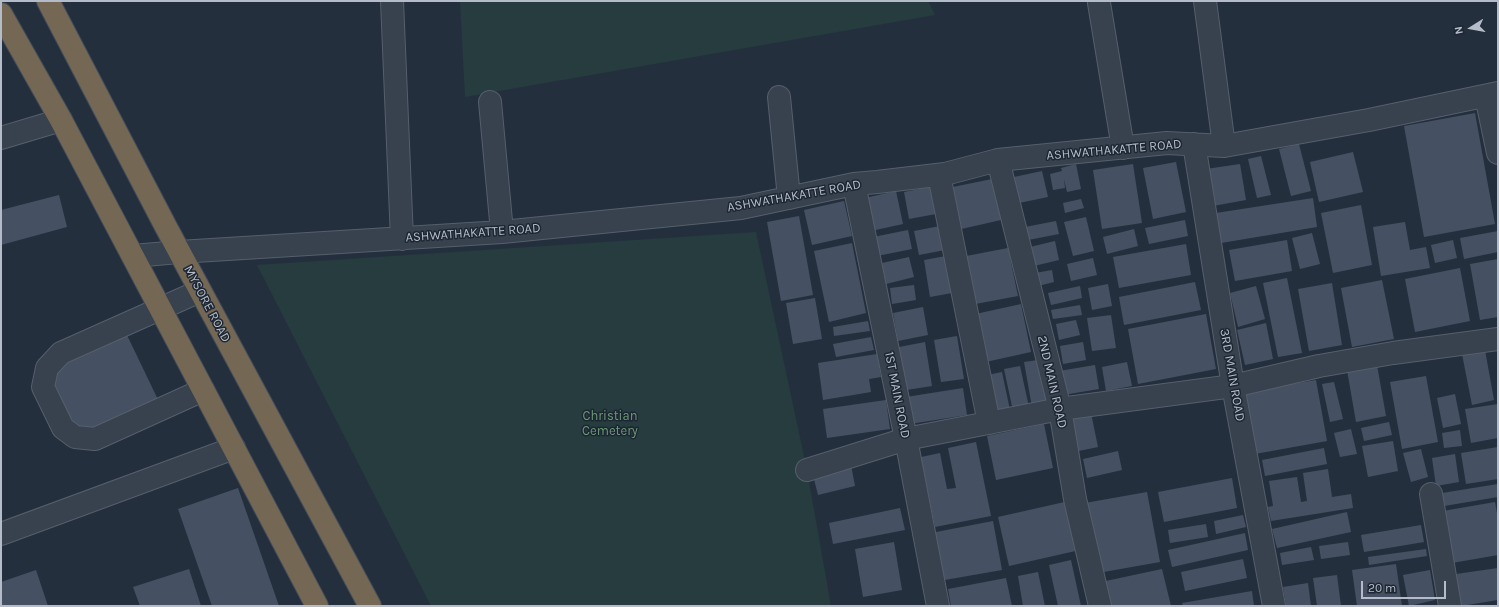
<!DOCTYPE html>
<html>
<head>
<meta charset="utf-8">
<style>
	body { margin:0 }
	#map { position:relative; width:1499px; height:607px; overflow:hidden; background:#242f3e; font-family:Karla,sans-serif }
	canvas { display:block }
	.frame { position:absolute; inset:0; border:2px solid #b4bcc9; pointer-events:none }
	.north { position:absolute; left:1451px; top:8px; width:40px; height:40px; -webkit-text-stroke:3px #1d2633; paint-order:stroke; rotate:259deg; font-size:11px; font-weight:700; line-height:16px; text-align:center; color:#b4bcc9 }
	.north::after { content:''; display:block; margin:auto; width:14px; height:18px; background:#b4bcc9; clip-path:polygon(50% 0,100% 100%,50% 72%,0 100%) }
	.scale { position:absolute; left:1361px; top:581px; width:85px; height:18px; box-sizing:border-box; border:2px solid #b4bcc9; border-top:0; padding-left:5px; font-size:12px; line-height:14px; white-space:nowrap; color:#b4bcc9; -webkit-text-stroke:3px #1d2633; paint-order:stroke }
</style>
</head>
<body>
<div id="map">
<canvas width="1499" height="607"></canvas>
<div class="frame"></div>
<div class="north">N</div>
<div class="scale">20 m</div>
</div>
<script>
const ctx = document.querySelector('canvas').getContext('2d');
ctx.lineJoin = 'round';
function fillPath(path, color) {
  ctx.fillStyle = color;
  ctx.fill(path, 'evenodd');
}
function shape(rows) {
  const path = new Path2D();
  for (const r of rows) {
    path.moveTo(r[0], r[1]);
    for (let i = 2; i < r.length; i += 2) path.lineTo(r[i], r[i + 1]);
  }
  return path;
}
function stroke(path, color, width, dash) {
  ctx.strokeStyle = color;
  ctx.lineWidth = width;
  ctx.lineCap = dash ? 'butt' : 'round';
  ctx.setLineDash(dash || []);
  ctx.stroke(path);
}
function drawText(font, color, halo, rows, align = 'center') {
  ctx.font = font + ' Karla,sans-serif';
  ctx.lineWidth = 3;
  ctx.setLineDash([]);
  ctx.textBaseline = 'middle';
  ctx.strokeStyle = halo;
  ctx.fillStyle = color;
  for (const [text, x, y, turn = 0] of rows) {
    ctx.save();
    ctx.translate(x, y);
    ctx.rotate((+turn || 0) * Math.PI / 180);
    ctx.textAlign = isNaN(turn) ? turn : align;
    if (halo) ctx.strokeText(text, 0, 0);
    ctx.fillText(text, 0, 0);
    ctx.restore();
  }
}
fillPath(shape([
	[460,1,928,1,935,15,465,97],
	[756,232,807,470,831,606,431,606,257,265]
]), '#263c3f');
fillPath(shape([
	[1475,113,1495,224,1424,237,1404,126],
	[1299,144,1311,191,1291,196,1279,149],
	[1353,152,1363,192,1319,202,1310,162],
	[1261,156,1271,195,1257,198,1248,159],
	[1176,162,1186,212,1153,219,1143,168],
	[1076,164,1081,189,1067,192,1064,179,1065,188,1053,190,1050,174,1062,171,1061,168],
	[1133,164,1142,223,1102,229,1093,170],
	[1240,164,1246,200,1213,206,1206,169],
	[1042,171,1048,197,1019,203,1014,177],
	[992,179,1001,220,957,230,948,188],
	[930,187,936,214,909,219,904,192],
	[896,191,903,224,871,231,865,198],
	[59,195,67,227,1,245,1,210],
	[1313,198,1317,227,1221,243,1216,213],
	[1081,199,1084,208,1065,213,1063,203],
	[844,201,852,236,812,245,804,210],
	[1361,205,1372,265,1333,273,1321,213],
	[799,216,813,295,781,301,767,222],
	[1086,217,1094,251,1073,256,1064,222],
	[1185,220,1188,236,1149,244,1145,228],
	[1056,221,1059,234,1028,240,1025,227],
	[1405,222,1410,250,1426,247,1430,268,1381,276,1373,227],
	[940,226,945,250,919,255,914,231],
	[1134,229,1138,246,1107,254,1103,237],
	[908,230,912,249,877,256,873,237],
	[1498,231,1498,252,1464,259,1460,238],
	[1312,233,1320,264,1300,269,1292,238],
	[1287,240,1292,271,1235,281,1229,250],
	[1453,240,1457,258,1435,263,1431,245],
	[1055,241,1059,260,1034,266,1030,247],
	[852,243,866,313,829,322,814,251],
	[1186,244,1191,275,1119,288,1113,257],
	[1008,248,1018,296,970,305,961,257],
	[946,256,952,293,930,297,924,260],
	[909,257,914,277,886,284,882,263],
	[1093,258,1097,275,1071,281,1067,264],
	[1498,259,1498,317,1480,320,1470,264],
	[1460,268,1470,321,1415,332,1405,279],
	[1052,270,1054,282,1038,286,1035,273],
	[1287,278,1302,353,1278,357,1263,283],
	[1382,280,1394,339,1352,347,1341,288],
	[1195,282,1201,310,1124,325,1119,297],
	[1332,283,1342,345,1309,351,1298,289],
	[1108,284,1112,306,1092,310,1088,288],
	[914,285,916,300,892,304,890,288],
	[1080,286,1082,298,1051,305,1048,293],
	[1256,286,1265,319,1238,327,1230,293],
	[815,298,822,339,793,344,786,303],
	[1021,304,1031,352,981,363,971,315],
	[1080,305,1082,315,1053,319,1051,310],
	[923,307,928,335,898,341,893,313],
	[1206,314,1216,369,1138,384,1128,329],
	[1111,315,1116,348,1092,351,1087,318],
	[1076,320,1080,335,1059,340,1056,324],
	[868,321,870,331,834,336,833,327],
	[1266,323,1273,359,1245,365,1237,330],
	[125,331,163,410,84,449,46,370],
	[957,336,964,379,941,382,934,340],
	[871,337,874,350,836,357,833,344],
	[925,342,932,386,900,391,894,348],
	[1083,342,1086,360,1063,364,1060,346],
	[1485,350,1494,400,1472,405,1462,354],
	[877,354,881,377,869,379,871,392,823,400,818,363],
	[1045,359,1053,404,1032,407,1024,362],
	[1127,362,1132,386,1106,391,1102,367],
	[1095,365,1099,389,1063,395,1059,371],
	[1377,365,1386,416,1356,422,1347,370],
	[1020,366,1029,407,1013,411,1004,369],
	[1002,372,1010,410,990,414,982,376],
	[1426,376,1438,442,1402,449,1390,382],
	[1316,380,1327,441,1255,454,1244,392],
	[1334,382,1343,419,1330,422,1322,384],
	[963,388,967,415,910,424,906,397],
	[1455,394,1461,424,1443,428,1437,398],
	[886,400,890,429,827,438,823,409],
	[1498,404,1498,438,1471,443,1465,409],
	[1091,413,1098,447,1074,452,1067,417],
	[1389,422,1392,435,1364,441,1361,428],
	[1044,424,1053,468,996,480,987,436],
	[1351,429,1357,454,1340,457,1334,433],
	[1460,430,1462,446,1444,448,1442,433],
	[1393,441,1398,471,1368,477,1362,446],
	[976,442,991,516,935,527,921,457,940,453,947,489,956,488,948,448],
	[1498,447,1498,479,1466,484,1461,453],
	[1324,448,1327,464,1265,476,1262,460],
	[1421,449,1428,477,1411,482,1403,453],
	[1118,451,1122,470,1087,478,1083,459],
	[1455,454,1459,482,1436,486,1432,458],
	[851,465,855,486,818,495,813,475],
	[1328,469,1332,497,1351,494,1353,508,1271,521,1268,507,1273,506,1269,481,1297,477,1301,502,1307,501,1303,473],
	[1232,478,1237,508,1164,522,1158,492],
	[1498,484,1498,497,1444,506,1442,493],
	[238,488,279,606,212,606,178,509],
	[1147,492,1160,562,1098,573,1085,503],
	[1069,501,1080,550,1009,566,998,517],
	[1495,502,1498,519,1498,555,1452,563,1443,511],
	[900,508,905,530,833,544,829,523],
	[1347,512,1351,532,1277,548,1272,529],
	[1243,515,1246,527,1216,534,1214,521],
	[993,521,1002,570,939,581,931,533],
	[1206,524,1208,537,1170,543,1168,530],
	[1421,525,1424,542,1364,552,1361,535],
	[1245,533,1248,550,1172,567,1168,550],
	[894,542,902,590,863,597,855,549],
	[1348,542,1350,555,1321,559,1319,546],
	[1311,547,1314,560,1282,565,1280,553],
	[1426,549,1427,556,1369,565,1368,557],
	[1243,559,1247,578,1185,591,1181,572],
	[1071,560,1081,606,1058,606,1049,565],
	[1396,564,1402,606,1357,606,1352,570],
	[1498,568,1498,600,1461,606,1456,574],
	[189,569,201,606,140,606,133,587],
	[1162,569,1171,606,1106,606,1101,582],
	[36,570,48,606,1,606,1,582],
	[1430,570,1435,600,1409,606,1403,575],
	[1038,572,1045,606,1023,606,1018,576],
	[1337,575,1341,606,1317,606,1313,578],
	[1006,578,1012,606,951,606,948,589],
	[1308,583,1311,606,1286,606,1283,587],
	[1252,591,1254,606,1183,606,1182,603]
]), '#455162');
const minor = shape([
	[392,1,402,239],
	[1205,1,1224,146],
	[1099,3,1123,148],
	[1486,96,1498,153],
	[779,97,789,198],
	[490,102,502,232],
	[1,138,61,120],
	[1194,144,1233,386,1274,606],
	[998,160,1060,409,1075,499,1100,606],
	[939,175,989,423],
	[854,184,906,439,938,606],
	[133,256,179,252,502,232,741,208,854,184,877,182,945,174,998,160,1167,143,1224,146,1369,120,1498,93],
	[200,291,61,353,47,368,43,387,63,428,75,437,95,439,203,390],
	[807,470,906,439,1060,409,1233,386,1319,366,1393,353,1498,339],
	[1431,494,1450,606],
	[1,534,234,448]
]);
const highway = shape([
	[48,1,166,227,370,606],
	[1,14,61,120,317,606]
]);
stroke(minor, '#565f6c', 24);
stroke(highway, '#434c59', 24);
stroke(minor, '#38414e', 22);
stroke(highway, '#746855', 22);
drawText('13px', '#b4bcc9', '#1d2633', [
	["ASHWATHAKATTE ROAD",1114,150,-5],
	["ASHWATHAKATTE ROAD",794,196,-10],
	["ASHWATHAKATTE ROAD",473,233,-4],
	["MYSORE ROAD",207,304,62],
	["3RD MAIN ROAD",1232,375,80],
	["2ND MAIN ROAD",1052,382,77],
	["1ST MAIN ROAD",897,395,79]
]);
drawText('13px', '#6b9a76', '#1d2633', [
	["Christian",610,416],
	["Cemetery",610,431]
]);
</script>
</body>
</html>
